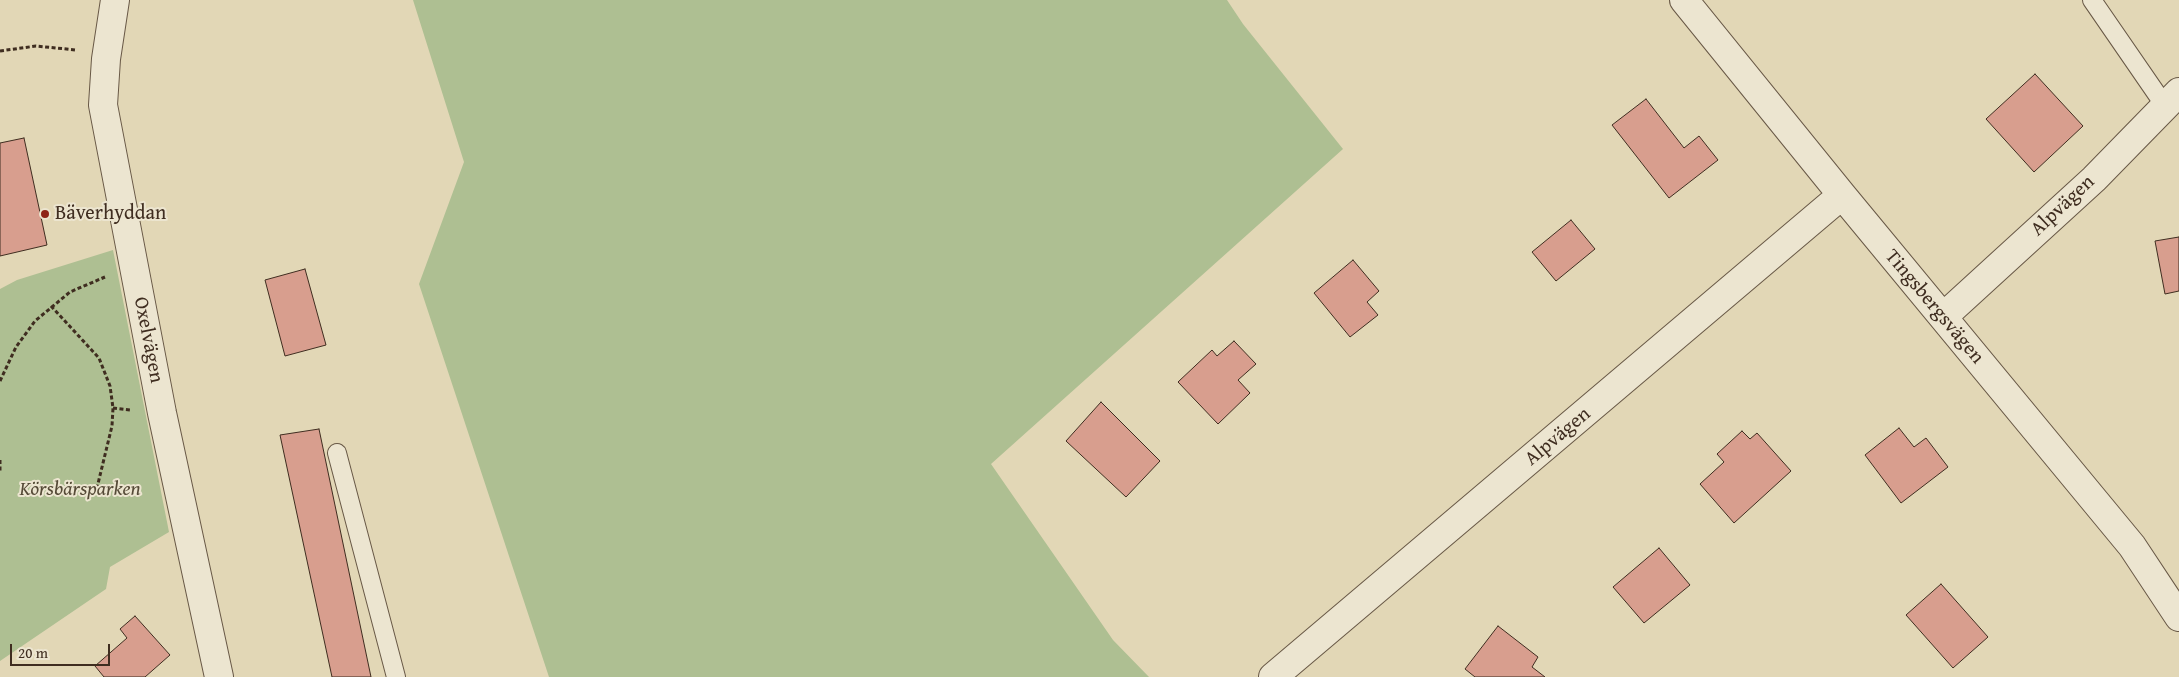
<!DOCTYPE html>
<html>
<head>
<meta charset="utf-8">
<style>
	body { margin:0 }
	#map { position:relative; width:2179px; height:677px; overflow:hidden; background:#e2d7b6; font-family:"Gentium Book Plus",serif }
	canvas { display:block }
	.scale { position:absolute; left:10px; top:644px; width:100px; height:22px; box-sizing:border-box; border:2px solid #3f2d20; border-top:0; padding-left:6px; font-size:15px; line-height:18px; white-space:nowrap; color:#3f2d20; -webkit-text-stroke:4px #ece5d0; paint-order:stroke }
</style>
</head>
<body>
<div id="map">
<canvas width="2179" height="677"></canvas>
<div class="scale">20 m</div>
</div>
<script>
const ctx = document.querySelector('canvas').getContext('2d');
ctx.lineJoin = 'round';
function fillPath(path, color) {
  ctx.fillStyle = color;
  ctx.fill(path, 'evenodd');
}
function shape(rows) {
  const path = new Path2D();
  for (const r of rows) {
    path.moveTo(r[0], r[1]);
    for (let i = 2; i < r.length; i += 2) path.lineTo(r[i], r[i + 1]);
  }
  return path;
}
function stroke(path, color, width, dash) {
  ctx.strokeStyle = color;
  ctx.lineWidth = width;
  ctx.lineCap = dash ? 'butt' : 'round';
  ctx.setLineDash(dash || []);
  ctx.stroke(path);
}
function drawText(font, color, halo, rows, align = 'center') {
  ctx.font = font + ' "Gentium Book Plus",serif';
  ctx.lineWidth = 4;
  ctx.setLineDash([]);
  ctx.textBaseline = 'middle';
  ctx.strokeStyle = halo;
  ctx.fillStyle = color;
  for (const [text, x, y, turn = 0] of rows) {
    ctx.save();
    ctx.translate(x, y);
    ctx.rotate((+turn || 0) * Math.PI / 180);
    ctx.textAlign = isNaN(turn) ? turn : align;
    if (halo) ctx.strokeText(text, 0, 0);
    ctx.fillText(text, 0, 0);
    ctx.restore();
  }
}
fillPath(shape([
	[413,0,1227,0,1243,24,1343,149,991,464,1113,640,1149,677,549,677,419,284,464,162],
	[113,250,169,532,110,567,106,589,0,661,0,289,17,280]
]), '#aebf92');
const building = shape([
	[2035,74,2083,126,2034,172,1986,119,2035,74],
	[1646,99,1684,148,1699,136,1718,160,1669,198,1612,125,1646,99],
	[24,138,47,245,0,256,0,143,24,138],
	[1571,220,1595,249,1556,281,1532,252,1571,220],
	[2179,237,2179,291,2165,294,2155,241,2179,237],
	[1353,260,1379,291,1367,302,1378,315,1350,337,1314,293,1353,260],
	[305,269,326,345,285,356,265,280,305,269],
	[1234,341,1256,364,1238,380,1250,393,1218,424,1178,382,1212,350,1217,356,1234,341],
	[1101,402,1160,461,1126,497,1066,441,1101,402],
	[1899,428,1914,447,1926,438,1948,467,1901,503,1865,455,1899,428],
	[319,429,371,677,332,677,280,435,319,429],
	[1742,431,1750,439,1757,433,1791,471,1734,523,1700,484,1724,462,1717,454,1742,431],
	[1659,548,1690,585,1644,623,1613,587,1659,548],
	[1941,584,1988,637,1953,668,1906,615,1941,584],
	[135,616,170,655,145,677,104,677,95,666,127,638,120,629,135,616],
	[1498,626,1538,657,1532,667,1545,677,1475,677,1465,669,1498,626]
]);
fillPath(building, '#d89e8e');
stroke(building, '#3f2d20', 1);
const lane = shape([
	[2092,0,2165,106],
	[337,453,396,677]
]);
const street = shape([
	[115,0,106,59,103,105,162,413,219,677],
	[1684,0,1842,195,2132,546,2179,617],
	[1943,317,2094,179,2179,92],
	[1273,677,1842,195]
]);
stroke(lane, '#685846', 20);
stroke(street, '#685846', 30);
stroke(shape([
	[0,51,36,46,76,50],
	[51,306,99,358,110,386,113,408,112,426,95,496],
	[0,381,16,347,35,321,70,292,105,277],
	[113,408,130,410],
	[0,460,0,473]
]), '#3f2d20', 3, [4, 2.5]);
stroke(lane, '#ece5d0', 18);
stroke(street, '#ece5d0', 28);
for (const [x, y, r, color] of [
	[45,214,5,"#8f2418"]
]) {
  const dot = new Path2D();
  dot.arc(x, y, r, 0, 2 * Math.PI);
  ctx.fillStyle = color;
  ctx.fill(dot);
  stroke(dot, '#ece5d0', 2);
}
drawText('20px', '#3f2d20', '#ece5d0', [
	["Alpvägen",2063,206,-43],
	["Tingsbergsvägen",1934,307,50],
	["Oxelvägen",148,340,79],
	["Alpvägen",1558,437,-40]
]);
drawText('20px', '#3f2d20', '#ece5d0', [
	["Bäverhyddan",55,214]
], 'left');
drawText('italic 20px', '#554a37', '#ece5d0', [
	["Körsbärsparken",80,490]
]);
</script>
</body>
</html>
